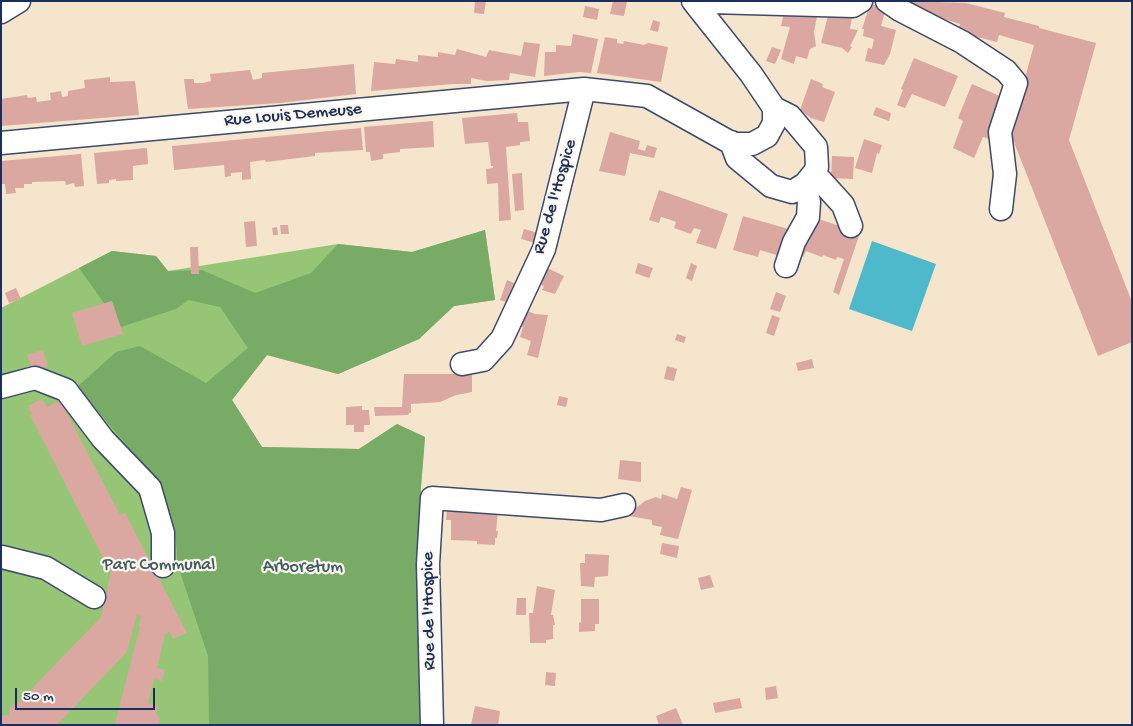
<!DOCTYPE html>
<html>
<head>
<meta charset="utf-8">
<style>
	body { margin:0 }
	#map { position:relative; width:1133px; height:726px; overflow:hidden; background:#f4e5cc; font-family:"Gochi Hand",sans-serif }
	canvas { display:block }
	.frame { position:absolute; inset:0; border:2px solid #1b2f5e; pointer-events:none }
	.scale { position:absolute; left:15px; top:688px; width:140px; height:22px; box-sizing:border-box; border:2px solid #1b2f5e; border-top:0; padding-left:6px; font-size:15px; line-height:18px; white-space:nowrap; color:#1b2f5e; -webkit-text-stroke:4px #fbf7ec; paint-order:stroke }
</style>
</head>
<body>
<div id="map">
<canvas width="1133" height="726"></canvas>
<div class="frame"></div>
<div class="scale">50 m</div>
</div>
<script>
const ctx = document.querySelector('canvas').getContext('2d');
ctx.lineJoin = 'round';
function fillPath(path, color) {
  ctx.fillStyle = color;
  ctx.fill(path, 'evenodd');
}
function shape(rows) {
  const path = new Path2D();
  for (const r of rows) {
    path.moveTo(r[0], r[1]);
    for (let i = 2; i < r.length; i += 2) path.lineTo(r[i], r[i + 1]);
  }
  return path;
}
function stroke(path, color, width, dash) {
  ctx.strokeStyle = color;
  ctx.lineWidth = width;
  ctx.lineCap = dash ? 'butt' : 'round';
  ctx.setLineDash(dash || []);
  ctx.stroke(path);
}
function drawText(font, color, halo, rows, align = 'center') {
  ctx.font = font + ' "Gochi Hand",sans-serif';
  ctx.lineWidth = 4.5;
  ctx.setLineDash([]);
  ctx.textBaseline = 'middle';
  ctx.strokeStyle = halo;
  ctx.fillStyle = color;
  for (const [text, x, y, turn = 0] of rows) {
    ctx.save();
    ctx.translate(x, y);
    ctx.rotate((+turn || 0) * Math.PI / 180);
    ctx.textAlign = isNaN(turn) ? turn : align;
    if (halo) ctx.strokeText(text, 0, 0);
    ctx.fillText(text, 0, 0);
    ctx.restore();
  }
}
fillPath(shape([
	[485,230,495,300,454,306,419,339,338,374,267,355,232,400,262,447,359,449,397,424,425,437,420,499,425,725,1,725,1,308,112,251,156,256,168,271,338,244,412,252]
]), '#96c675');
fillPath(shape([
	[485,230,495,300,454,306,419,339,338,374,267,355,232,400,262,447,359,449,397,424,425,437,420,499,425,725,209,725,208,656,178,566,175,530,158,482,77,387,116,352,140,346,206,383,248,348,220,307,188,300,176,309,121,327,79,268,112,251,156,256,168,271,202,270,255,293,311,273,338,244,412,252]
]), '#78ab66');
fillPath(shape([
	[872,241,936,264,912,331,849,309]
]), '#4db9ca');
fillPath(shape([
	[475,1,486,1,484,14,474,13],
	[613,1,627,1,624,16,610,14],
	[905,1,966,3,1005,13,1004,17,1039,26,1039,28,1096,43,1069,140,1132,302,1132,342,1098,356,1010,132,1034,45,999,35,997,42,957,32,960,24,923,12],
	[870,4,886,8,881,26,896,30,890,54,884,65,865,61,868,48,872,49,874,39,863,36,864,29,862,29],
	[585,6,599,9,597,20,583,17],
	[784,12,817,16,814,32,816,46,810,49,807,59,796,56,794,64,781,59,790,27,781,26],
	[828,16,852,17,850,29,858,30,850,46,852,47,848,53,842,48,821,43],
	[653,20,660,22,658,32,650,30],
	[573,34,598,39,591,73,579,72,544,76,545,52,556,52,556,45,571,46],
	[605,37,617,39,617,43,623,44,624,41,644,45,648,43,668,47,661,82,597,73],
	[524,42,540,44,535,77,510,73,509,80,487,81,471,78,471,84,453,84,371,91,374,62,395,64,396,59,418,62,418,55,438,57,438,52,455,55,457,49,486,57,489,50,521,56],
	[772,47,781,50,775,64,766,61],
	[914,58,958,76,945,107,912,94,905,108,897,105,903,90,901,89],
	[354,64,356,94,280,103,188,109,184,79,194,79,194,83,203,83,211,81,210,74,250,70,253,80,262,78,262,73],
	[110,77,110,82,135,81,139,115,1,126,1,99,27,95,28,98,36,97,37,102,51,100,50,93,61,91,62,97,68,96,68,91,85,88,84,80],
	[811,79,823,84,822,87,835,92,824,122,811,118,800,110],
	[972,84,1007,99,989,139,983,137,974,158,953,148,963,121,958,118],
	[876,107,891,113,889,121,873,115],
	[517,113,518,122,528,122,530,141,520,142,520,145,506,147,511,220,499,221,498,183,487,184,486,169,493,168,493,166,491,166,488,142,465,144,462,118],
	[433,121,434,147,400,149,400,152,383,154,383,159,371,161,370,152,366,152,364,127],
	[361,128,363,150,315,153,315,156,266,162,265,160,250,162,251,179,242,180,242,172,231,173,231,176,225,177,224,165,174,170,172,146],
	[610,132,640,141,638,149,645,151,647,145,657,148,654,158,630,153,625,176,599,171],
	[864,139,882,145,879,154,877,153,872,173,855,168],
	[147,148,148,164,133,166,133,180,116,181,116,179,109,180,109,183,97,184,94,153],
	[81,154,84,186,75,187,74,183,66,185,65,181,32,182,32,184,24,184,24,188,15,188,16,193,6,194,5,184,1,184,1,161],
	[832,156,854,157,853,179,831,178],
	[522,173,524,210,515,211,512,174],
	[659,190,728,214,716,249,696,243,701,230,694,228,691,234,674,228,676,222,668,219,661,217,659,223,649,220],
	[743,216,792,230,783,257,760,250,758,257,733,250],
	[816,218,860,233,839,295,833,292,844,259,837,257,836,260,823,255,822,257,806,251,803,257,795,254,800,236,809,239],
	[255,221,257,246,246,247,244,222],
	[280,225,288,225,289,234,281,234],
	[277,227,278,235,273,235,272,228],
	[524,229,542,234,539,244,521,239],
	[190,247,198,247,199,274,191,274],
	[638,263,653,268,649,278,635,273],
	[691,263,697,266,692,281,686,278],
	[541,265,564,276,555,294,542,290,544,286,533,282],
	[507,280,519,285,512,304,500,300],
	[16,288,21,299,9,303,5,293],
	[776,292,786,296,780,312,770,309],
	[112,301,123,334,82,346,72,313],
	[523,309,535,314,548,315,538,358,527,355,531,341,520,337,523,327,515,325],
	[772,315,780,318,774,336,766,333],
	[677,334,686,337,684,343,675,340],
	[43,350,48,366,33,371,27,355],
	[812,359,814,368,798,371,796,363],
	[667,366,677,369,674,381,664,379],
	[404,374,472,374,472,392,456,395,440,402,411,404,411,413,409,413,408,415,375,416,374,407,402,407],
	[559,396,568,398,566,407,557,405],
	[42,399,47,407,60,400,120,515,125,513,187,633,173,639,169,631,165,634,157,668,165,670,162,681,154,679,148,703,158,706,156,714,160,718,159,723,156,725,115,724,140,627,138,627,141,616,137,615,127,652,57,725,1,725,1,717,3,715,10,715,9,709,15,703,18,703,101,617,111,573,30,415,32,414,28,406],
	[362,406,362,410,369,410,370,425,364,425,364,432,354,432,354,425,346,425,346,407],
	[620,460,641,462,641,482,618,479],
	[681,487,692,490,678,539,660,535,662,527,652,525,652,520,629,516,633,510,645,501,656,497,661,499,662,494,677,499],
	[447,507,498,512,496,531,498,531,497,538,495,538,495,545,477,544,477,541,451,540,451,520,446,520],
	[662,543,679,546,677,558,660,554],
	[585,554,609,555,608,576,595,577,594,587,581,586,580,563,585,563],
	[710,575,714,587,701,590,698,578],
	[537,586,555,590,551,615,553,615,555,625,553,625,553,639,546,640,546,643,530,643,529,613,533,613],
	[517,598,526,598,526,615,516,615],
	[581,599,599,599,599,624,595,624,595,631,579,632,579,622,581,623],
	[546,672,556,673,555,686,545,685],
	[776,686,778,698,766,700,765,688],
	[740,698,742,708,715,713,713,703],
	[475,706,500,711,498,725,471,725],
	[676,708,683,725,659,725,656,716]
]), '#daa8a1');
const minor = shape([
	[693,1,751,74,774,108,790,116,816,147,817,167,814,173,805,184,792,192,771,186,737,158,731,142],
	[887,1,900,10,962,42,1006,71,1016,83,1000,132,1005,174,1001,209],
	[697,6,711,2,853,6,861,1],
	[1,12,19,1],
	[1,143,584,89,647,96,733,144,752,144,767,136,774,123,774,108],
	[814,173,843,205,851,226],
	[786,266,794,242,808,217,809,202,805,184],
	[462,364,483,360,502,339,544,249,584,89],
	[1,387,35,378,66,390,103,439,150,488,163,533,163,566],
	[2,557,46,568,94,597],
	[432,725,428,564,432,498,601,510,624,505]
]);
stroke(minor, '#3c4a6e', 25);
stroke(minor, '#fff', 22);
drawText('18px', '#1b2f5e', '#fbf7ec', [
	["Rue Louis Demeuse",293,116,-5],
	["Rue de l'Hospice",556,197,-74],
	["Rue de l'Hospice",430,611,-91]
]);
drawText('18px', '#405c65', '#fbf7ec', [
	["Parc Communal",159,566],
	["Arboretum",303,568]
]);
</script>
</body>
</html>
